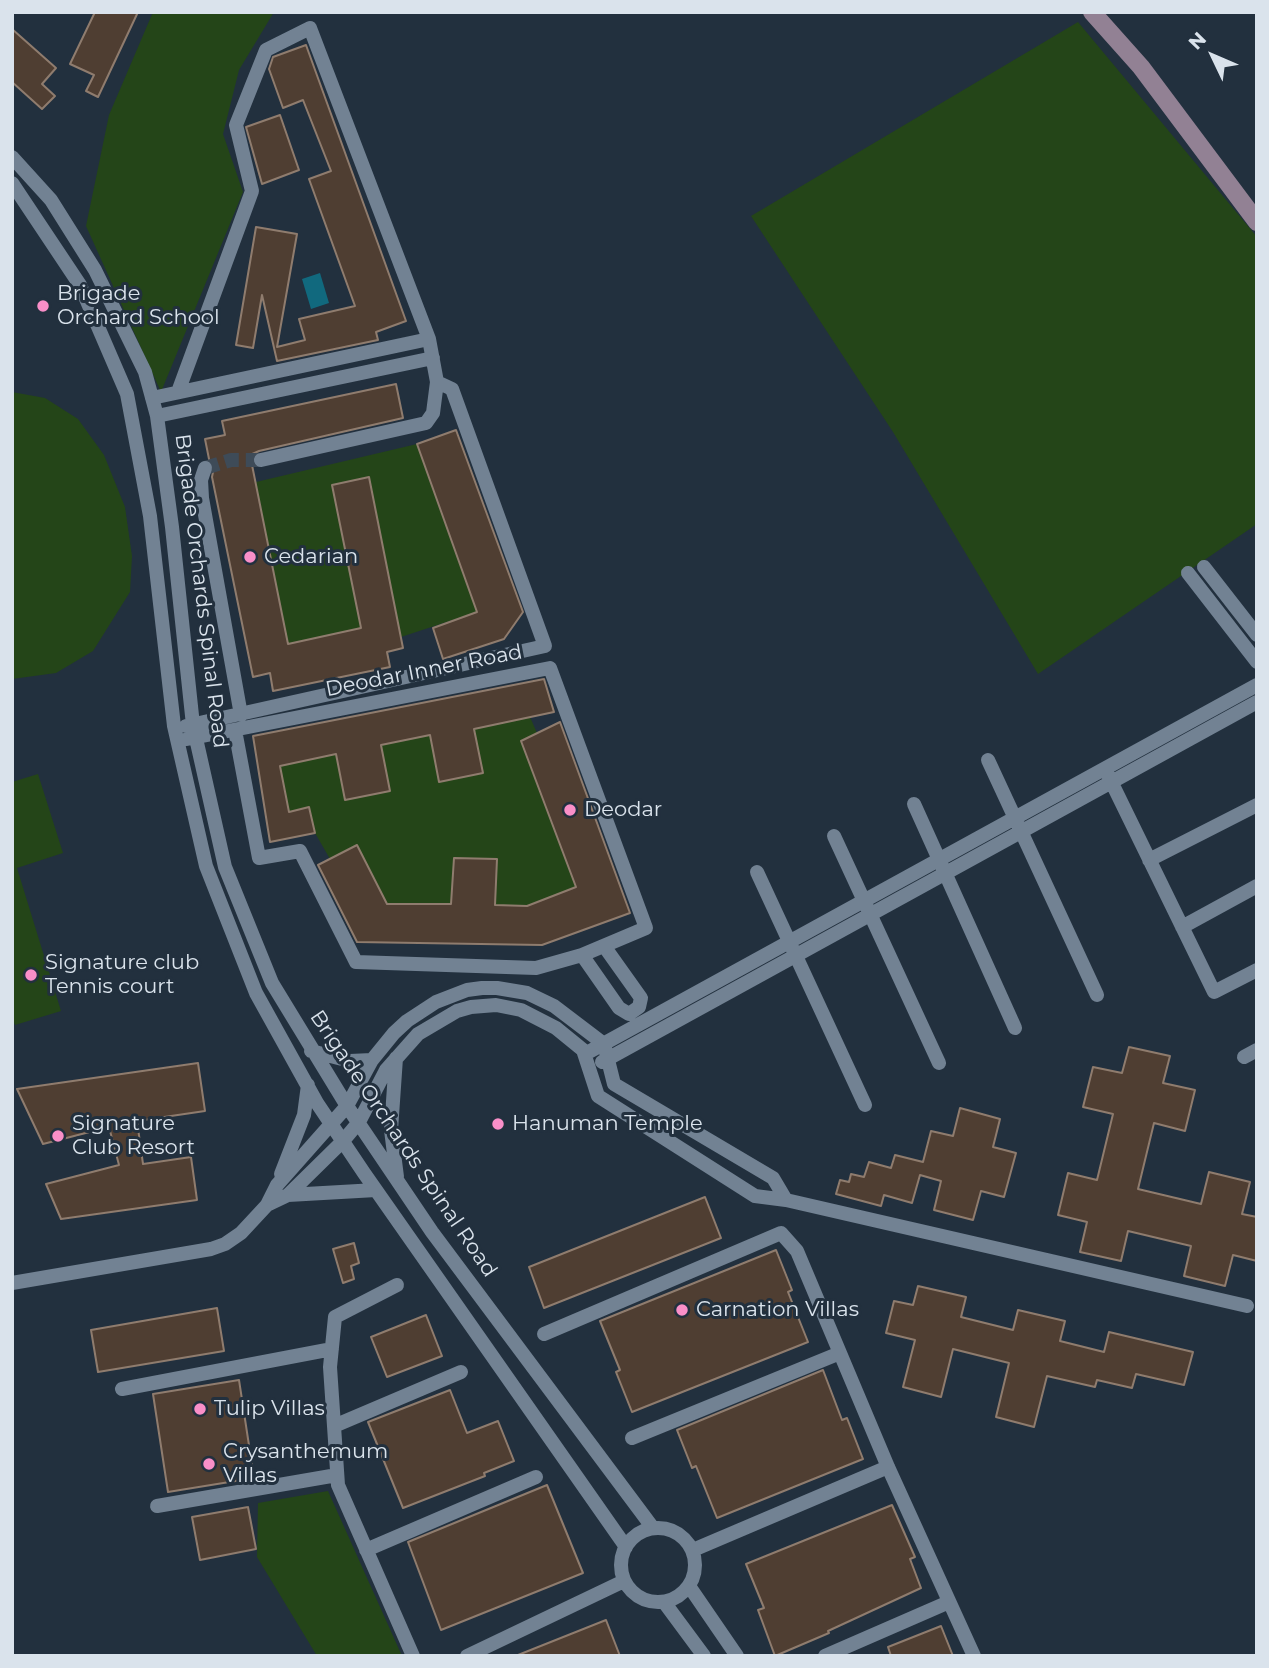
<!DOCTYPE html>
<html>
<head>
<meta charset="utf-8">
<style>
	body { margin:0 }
	#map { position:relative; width:1269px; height:1668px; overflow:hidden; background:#22303e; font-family:Montserrat,sans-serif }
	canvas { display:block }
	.frame { position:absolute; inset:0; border:14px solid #dae3ec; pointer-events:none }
	.north { position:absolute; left:1178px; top:21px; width:70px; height:70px; -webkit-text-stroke:5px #22303e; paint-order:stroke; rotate:314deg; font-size:19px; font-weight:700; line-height:28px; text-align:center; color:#dae3ec }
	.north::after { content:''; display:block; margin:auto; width:24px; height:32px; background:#dae3ec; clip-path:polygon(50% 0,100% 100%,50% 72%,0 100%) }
</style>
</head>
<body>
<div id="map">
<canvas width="1269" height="1668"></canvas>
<div class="frame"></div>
<div class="north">N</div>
</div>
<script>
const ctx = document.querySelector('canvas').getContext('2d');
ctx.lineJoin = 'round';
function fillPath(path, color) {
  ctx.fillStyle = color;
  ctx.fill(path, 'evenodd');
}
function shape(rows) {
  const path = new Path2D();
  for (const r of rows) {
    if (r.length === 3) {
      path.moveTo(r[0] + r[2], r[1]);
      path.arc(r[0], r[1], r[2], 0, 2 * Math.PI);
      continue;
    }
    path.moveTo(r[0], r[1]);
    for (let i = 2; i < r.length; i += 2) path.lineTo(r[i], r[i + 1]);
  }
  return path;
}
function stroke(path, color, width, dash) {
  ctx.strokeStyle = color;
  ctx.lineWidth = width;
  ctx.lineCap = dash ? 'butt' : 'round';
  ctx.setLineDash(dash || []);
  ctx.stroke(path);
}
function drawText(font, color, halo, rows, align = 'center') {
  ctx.font = font + ' Montserrat,sans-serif';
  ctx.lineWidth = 6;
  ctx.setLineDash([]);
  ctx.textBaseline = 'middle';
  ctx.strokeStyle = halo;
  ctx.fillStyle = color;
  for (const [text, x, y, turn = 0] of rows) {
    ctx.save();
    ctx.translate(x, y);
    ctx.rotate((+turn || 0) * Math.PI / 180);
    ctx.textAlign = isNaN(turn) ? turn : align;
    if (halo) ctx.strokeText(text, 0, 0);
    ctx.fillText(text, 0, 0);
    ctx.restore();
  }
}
fillPath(shape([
	[153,12,274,12,239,70,223,134,243,192,161,392,86,226,109,115],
	[1078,22,1257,237,1257,524,1038,674,893,432,751,216],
	[12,392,45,398,78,419,104,455,125,507,132,556,130,592,93,651,56,673,12,679],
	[417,444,477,612,401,637,369,478,332,485,361,628,288,644,256,482],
	[530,717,537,733,521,741,570,871,590,882,527,906,495,905,497,859,454,858,452,887,467,888,467,903,387,904,357,845,330,859,315,833,309,808,289,812,280,766,356,750,359,768,340,773,346,800,390,790,374,746,441,732,433,753,440,782,483,773,457,732],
	[38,774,63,853,17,868,61,1011,15,1025,12,1017,12,782],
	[328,1491,402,1656,317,1656,257,1557,258,1503]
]), '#244518');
fillPath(shape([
	[320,273,329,303,311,309,302,279]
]), '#11697e');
const building = shape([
	[95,12,138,12,98,97,86,91,94,75,70,64,95,12],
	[12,29,56,68,42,84,55,96,42,109,12,82,12,29],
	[306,45,406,321,376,332,378,340,277,361,262,295,253,348,236,345,256,227,297,234,277,347,305,340,299,319,355,306,309,179,331,171,303,100,283,108,269,69,273,57,306,45],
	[280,115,299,170,262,184,246,127,280,115],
	[396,384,403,418,259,451,250,455,288,644,361,628,332,485,369,477,403,648,387,652,390,667,273,691,270,673,253,677,212,477,214,467,209,459,205,439,225,435,222,421,396,384],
	[456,430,523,612,504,639,443,659,433,628,477,612,417,444,456,430],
	[544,679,554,712,474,729,483,773,439,782,430,735,381,745,390,791,345,800,336,754,280,766,289,812,309,807,315,833,270,842,253,736,544,679],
	[560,722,630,913,542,945,357,942,318,865,357,845,387,904,451,904,454,858,497,859,495,905,527,906,576,887,521,741,560,722],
	[1129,1047,1170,1056,1163,1083,1195,1090,1185,1131,1154,1123,1138,1189,1201,1204,1209,1172,1250,1182,1242,1214,1257,1217,1257,1261,1233,1255,1225,1286,1184,1276,1191,1246,1128,1231,1121,1261,1080,1252,1087,1222,1058,1215,1068,1173,1097,1180,1113,1114,1083,1107,1093,1067,1122,1073,1129,1047],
	[198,1063,205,1111,137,1121,143,1164,191,1157,197,1200,61,1219,46,1184,119,1165,109,1127,43,1144,17,1089,198,1063],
	[960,1108,1000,1119,993,1147,1016,1153,1004,1197,981,1191,973,1220,934,1210,941,1181,920,1175,912,1203,884,1195,881,1206,836,1194,840,1180,849,1182,851,1174,864,1177,869,1162,891,1168,895,1155,923,1162,931,1131,953,1136,960,1108],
	[705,1197,721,1238,544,1308,529,1267,705,1197],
	[354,1243,359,1263,351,1266,354,1279,343,1283,333,1249,354,1243],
	[776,1250,792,1290,788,1292,808,1342,632,1412,616,1372,620,1370,600,1321,776,1250],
	[918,1286,966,1297,961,1317,1013,1330,1018,1310,1065,1321,1060,1341,1104,1352,1109,1332,1193,1352,1184,1385,1136,1374,1132,1388,1097,1380,1095,1387,1047,1376,1034,1427,996,1417,1009,1363,953,1349,941,1397,903,1387,915,1340,886,1333,894,1301,913,1305,918,1286],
	[217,1308,224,1351,98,1372,91,1330,217,1308],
	[426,1315,442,1356,387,1377,371,1337,426,1315],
	[823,1370,842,1420,847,1418,863,1459,717,1518,696,1466,692,1468,677,1430,823,1370],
	[239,1380,254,1478,168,1492,153,1394,239,1380],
	[450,1390,467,1433,498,1421,514,1461,484,1473,485,1476,403,1508,368,1422,450,1390],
	[547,1485,583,1573,441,1630,408,1542,547,1485],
	[892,1505,915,1557,910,1559,921,1588,828,1631,829,1633,775,1656,758,1610,764,1608,746,1564,892,1505],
	[248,1507,256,1549,200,1560,192,1517,248,1507],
	[606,1620,620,1656,518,1656,518,1655,606,1620],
	[941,1626,953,1656,891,1656,888,1647,941,1626]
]);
fillPath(building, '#4f3e32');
stroke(building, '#8f7c6e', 2);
stroke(shape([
	[205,468,231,460,261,460]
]), '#3e4b58', 14, [14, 7]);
stroke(shape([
	[12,157,51,200,95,270,145,372,157,416,172,527,193,725,225,867,272,983,347,1106,432,1232,653,1528],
	[12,183,80,285,127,394,150,516,174,726,206,866,256,993,317,1103,364,1173,626,1547],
	[178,392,252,191,236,125,266,50,310,28,429,339,437,382,452,389,545,646,186,726],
	[152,398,429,339],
	[157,416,433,358],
	[261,460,426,423,433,413,437,382],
	[205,468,201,480,202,498,241,715],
	[1204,567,1257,635],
	[1188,573,1257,662],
	[187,739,550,668,646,928,582,955,536,968,356,962,300,851,259,858,235,730],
	[988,760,1097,995],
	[1108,775,1214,992,1257,970],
	[914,804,1015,1028],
	[834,836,939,1063],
	[1149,860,1257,805],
	[757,872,865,1105],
	[1182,927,1257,886],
	[582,955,619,1008,629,1014,639,1007,641,998,604,946],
	[311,1051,350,1061,372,1060],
	[585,1054,1257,685],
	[1244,1057,1257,1050],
	[396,1058,391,1130,397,1177],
	[602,1062,1257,702],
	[281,1174,304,1115,308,1085],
	[288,1195,376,1190],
	[267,1205,288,1195,343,1141,359,1122,386,1070,418,1034,457,1011,471,1007,496,1005,521,1010,556,1028,583,1050,598,1096,755,1196,786,1200,1247,1306],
	[12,1283,211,1249,225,1244,241,1233,267,1205,277,1185,347,1106,372,1060,394,1033,407,1021,436,1002,467,990,482,988,497,988,527,993,554,1006,604,1044,614,1084,773,1178,786,1200],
	[397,1285,335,1317,330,1367,338,1485,413,1656],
	[544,1334,781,1233,797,1251,888,1467,974,1656],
	[122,1389,332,1349],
	[334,1426,461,1372],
	[632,1438,840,1353],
	[157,1506,337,1475],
	[658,1565,37],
	[366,1550,536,1477],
	[693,1550,888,1467],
	[689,1586,737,1656],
	[664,1602,704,1656],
	[467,1656,624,1581],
	[825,1656,949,1602]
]), '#728293', 14);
stroke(shape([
	[1092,12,1141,67,1257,222]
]), '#928194', 18);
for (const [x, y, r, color] of [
	[43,306,7,"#f98fc8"],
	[250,557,7,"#f98fc8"],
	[570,810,7,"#f98fc8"],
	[31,975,7,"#f98fc8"],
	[498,1124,7,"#f98fc8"],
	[58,1136,7,"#f98fc8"],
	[682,1310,7,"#f98fc8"],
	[200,1409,7,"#f98fc8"],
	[209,1464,7,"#f98fc8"]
]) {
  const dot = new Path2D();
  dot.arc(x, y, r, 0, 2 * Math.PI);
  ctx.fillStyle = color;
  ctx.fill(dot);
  stroke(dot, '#22303e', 2.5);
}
drawText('21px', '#dae3ec', '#22303e', [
	["Brigade",57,294],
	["Orchard School",57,318],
	["Cedarian",264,557],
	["Deodar",584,810],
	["Signature club",45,963],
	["Tennis court",45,987],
	["Signature",72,1124],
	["Club Resort",72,1148],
	["Hanuman Temple",512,1124],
	["Carnation Villas",696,1310],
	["Tulip Villas",214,1409],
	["Crysanthemum",223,1452],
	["Villas",223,1476]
], 'left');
drawText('21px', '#dae3ec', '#22303e', [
	["Brigade Orchards Spinal Road",201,591,83],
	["Deodar Inner Road",424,671,-11],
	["Brigade Orchards Spinal Road",403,1144,56]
]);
</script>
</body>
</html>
